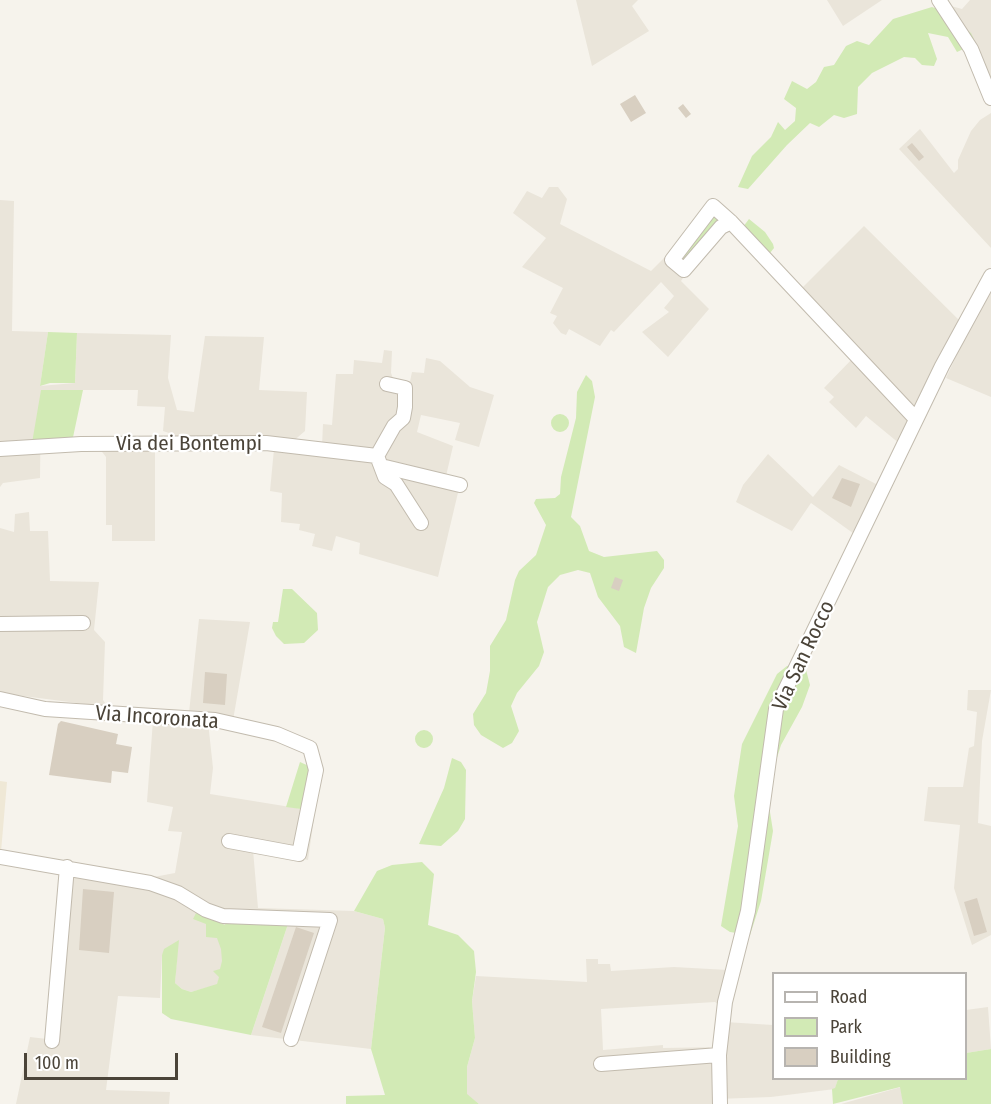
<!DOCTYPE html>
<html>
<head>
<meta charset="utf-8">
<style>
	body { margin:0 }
	#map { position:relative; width:991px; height:1104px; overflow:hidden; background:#f6f3ec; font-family:"Fira Sans Condensed",sans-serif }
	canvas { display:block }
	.legend { position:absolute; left:772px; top:972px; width:195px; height:108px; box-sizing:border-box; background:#fff; border:2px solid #b7b4b0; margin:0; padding:8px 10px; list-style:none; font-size:18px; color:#4b4439 }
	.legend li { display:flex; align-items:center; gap:12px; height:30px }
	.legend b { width:30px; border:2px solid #b7b4b0 }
	.scale { position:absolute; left:24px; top:1053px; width:154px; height:27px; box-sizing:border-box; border:3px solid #4b4439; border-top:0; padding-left:8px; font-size:18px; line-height:21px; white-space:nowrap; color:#4b4439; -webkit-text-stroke:4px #fff; paint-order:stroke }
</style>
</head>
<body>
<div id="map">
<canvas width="991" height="1104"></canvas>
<ul class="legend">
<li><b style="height:8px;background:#fff"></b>Road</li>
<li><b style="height:16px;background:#d2eab5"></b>Park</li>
<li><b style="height:16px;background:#d8cfc1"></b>Building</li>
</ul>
<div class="scale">100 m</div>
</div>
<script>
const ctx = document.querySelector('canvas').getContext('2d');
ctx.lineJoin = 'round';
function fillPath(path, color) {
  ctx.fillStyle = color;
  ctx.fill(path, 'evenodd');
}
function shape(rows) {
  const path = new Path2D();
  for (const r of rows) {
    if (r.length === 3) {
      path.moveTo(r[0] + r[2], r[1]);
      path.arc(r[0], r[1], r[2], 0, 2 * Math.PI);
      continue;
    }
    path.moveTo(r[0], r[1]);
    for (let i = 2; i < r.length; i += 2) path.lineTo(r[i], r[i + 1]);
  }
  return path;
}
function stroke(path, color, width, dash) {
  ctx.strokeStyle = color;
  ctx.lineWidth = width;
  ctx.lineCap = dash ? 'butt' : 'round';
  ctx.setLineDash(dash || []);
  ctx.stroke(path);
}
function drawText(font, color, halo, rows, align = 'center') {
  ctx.font = font + ' "Fira Sans Condensed",sans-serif';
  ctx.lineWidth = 4.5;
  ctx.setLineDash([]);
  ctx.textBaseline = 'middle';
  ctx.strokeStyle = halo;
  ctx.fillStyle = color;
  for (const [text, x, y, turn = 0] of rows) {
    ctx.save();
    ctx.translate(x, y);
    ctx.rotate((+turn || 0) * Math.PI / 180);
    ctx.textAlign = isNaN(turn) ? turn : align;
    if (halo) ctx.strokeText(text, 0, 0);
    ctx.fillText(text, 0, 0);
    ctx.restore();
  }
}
fillPath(shape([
	[576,0,638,0,632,6,649,31,592,66],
	[827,0,882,0,843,26],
	[942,0,948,0,951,6,962,9,970,0,991,0,991,93],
	[991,113,991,248,899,149,920,129,954,173,958,169,958,160,971,131,980,120],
	[549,187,558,187,567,199,560,224,651,271,664,258,685,275,681,281,709,309,668,357,642,332,669,312,664,308,674,296,661,282,614,332,611,330,600,346,569,329,566,335,561,333,553,323,557,316,550,313,563,288,522,267,546,238,513,213,527,191,542,198],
	[0,200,14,201,12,331,48,332,40,386,75,383,77,333,171,335,168,378,177,410,194,412,205,336,264,337,259,390,307,392,305,431,291,443,322,446,323,424,332,425,336,374,353,374,354,360,382,363,384,350,392,351,391,373,394,381,409,386,412,372,424,373,426,358,440,361,470,387,494,395,479,447,455,440,460,423,421,415,417,432,453,446,446,476,461,480,438,577,359,554,360,543,336,536,332,551,312,546,315,534,299,530,300,524,281,522,282,493,270,491,274,449,155,447,155,541,112,541,112,525,106,525,106,457,99,448,169,439,172,434,163,431,165,407,137,406,138,390,41,390,40,478,3,483,0,487],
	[864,226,962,323,900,444,866,416,856,428,829,402,834,397,824,388,853,358,800,290],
	[991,281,991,397,946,378],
	[768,454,813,497,839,465,880,486,857,536,811,503,792,531,736,502,743,485],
	[29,512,30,531,48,531,50,581,99,582,94,630,105,642,103,700,108,707,0,693,0,528,14,532,15,514],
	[199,619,250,622,232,726,208,722,213,768,210,794,315,811,308,860,253,850,258,908,354,911,383,919,385,928,371,1049,251,1035,288,924,228,950,217,985,191,992,182,989,175,983,178,941,162,955,160,998,118,996,106,1090,170,1092,169,1104,16,1104,30,1037,47,1039,63,879,58,872,143,879,175,873,182,832,168,831,173,807,147,802,153,720,188,722],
	[968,690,991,690,982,741,978,823,991,826,991,935,972,945,954,888,960,825,924,821,928,787,963,787,969,748,974,746,977,712,967,710],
	[586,959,598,959,598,964,610,964,611,971,674,967,728,970,720,1006,715,1002,601,1009,603,1050,663,1045,663,1048,722,1047,725,1022,773,1025,774,1078,838,1079,835,1089,771,1097,717,1099,717,1104,479,1104,467,1095,467,1067,475,1038,472,1001,476,976,587,982],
	[988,1007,991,1049,966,1053,966,1010],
	[901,1087,903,1104,841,1104]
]), '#eae5da');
fillPath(shape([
	[0,781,7,782,1,852,0,852]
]), '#efe8d6');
fillPath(shape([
	[932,7,943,11,971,33,974,39,970,46,957,52,948,37,928,33,937,59,934,66,922,65,915,58,904,57,872,73,858,87,857,114,844,118,834,115,819,127,810,123,787,145,748,189,738,187,752,156,771,137,778,122,785,130,795,121,796,108,784,99,792,81,807,89,816,82,824,67,834,65,846,46,857,41,869,45,893,19],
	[714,214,720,221,684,263,678,263],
	[749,219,765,232,773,244,774,248,770,253,767,254,743,227],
	[48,332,77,333,75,383,50,383,40,386],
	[586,375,592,381,595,397,571,517,580,526,589,551,604,557,657,551,664,560,664,568,651,588,644,608,636,653,624,647,620,626,598,597,590,573,578,570,560,575,548,587,537,622,544,652,539,666,517,693,511,706,519,731,512,743,503,748,481,735,474,725,473,714,486,693,490,671,490,646,506,620,515,580,519,571,536,555,546,525,534,503,536,499,555,498,560,494,561,477,576,418,577,392],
	[41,390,83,390,72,442,32,443],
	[560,423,9],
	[283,589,292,589,317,613,318,630,304,643,284,644,276,636,272,628,273,622,278,622],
	[804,662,810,685,802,707,781,745,770,780,770,812,773,831,761,901,750,935,730,932,721,926,738,826,734,796,742,744,777,674,787,666],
	[424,739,9],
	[452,758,461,762,466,770,465,819,458,831,441,846,419,844,444,788],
	[300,762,311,767,301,809,286,807],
	[422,862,434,874,428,925,458,935,474,951,476,972,472,1001,475,1038,467,1067,467,1094,479,1104,346,1104,346,1096,385,1095,371,1049,385,928,383,919,354,911,377,871,392,865],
	[196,913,225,925,226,922,288,924,251,1035,171,1019,162,1013,162,955,164,949,179,940,175,983,182,989,191,992,217,984,219,977,213,971,220,969,222,961,221,949,217,938,206,937,206,924,193,919],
	[991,1049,991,1104,903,1104,900,1087,833,1104,832,1089,835,1088,838,1079,966,1078,966,1053]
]), '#d2eab5');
fillPath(shape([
	[635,95,646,113,631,122,620,104],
	[683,104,691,114,686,118,678,108],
	[912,143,924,157,919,161,907,147],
	[842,478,860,484,851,507,832,498],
	[615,577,623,580,619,591,611,588],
	[205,672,227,674,225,705,203,703],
	[61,721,118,734,116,744,132,747,128,773,112,771,111,783,49,775,58,724],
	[83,889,114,892,109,953,79,950],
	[977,898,987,932,974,936,964,902],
	[296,927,314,933,281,1033,262,1027]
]), '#d8cfc1');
const minor = shape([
	[939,0,971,49,991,98],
	[731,222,721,227,684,270,672,260,713,206,731,222,916,419],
	[387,384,405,388,405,407,403,418,394,426,377,456,385,477,396,484,421,523],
	[0,449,81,444,266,443,377,456],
	[381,466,460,485],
	[0,624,83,623],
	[0,699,45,709,215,720,277,734,310,748,316,770,299,854,229,841],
	[0,857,150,883,178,893,206,910,223,916,330,920,291,1039],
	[52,1041,67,867],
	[601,1064,719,1055],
	[720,1104,719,1055,725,1002,748,911,776,709,942,366,991,276]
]);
stroke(minor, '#c2bbae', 16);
stroke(minor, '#fff', 14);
drawText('21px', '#4b4439', '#fff', [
	["Via dei Bontempi",189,444],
	["Via San Rocco",804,656,-65],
	["Via Incoronata",157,718,4]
]);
</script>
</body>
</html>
